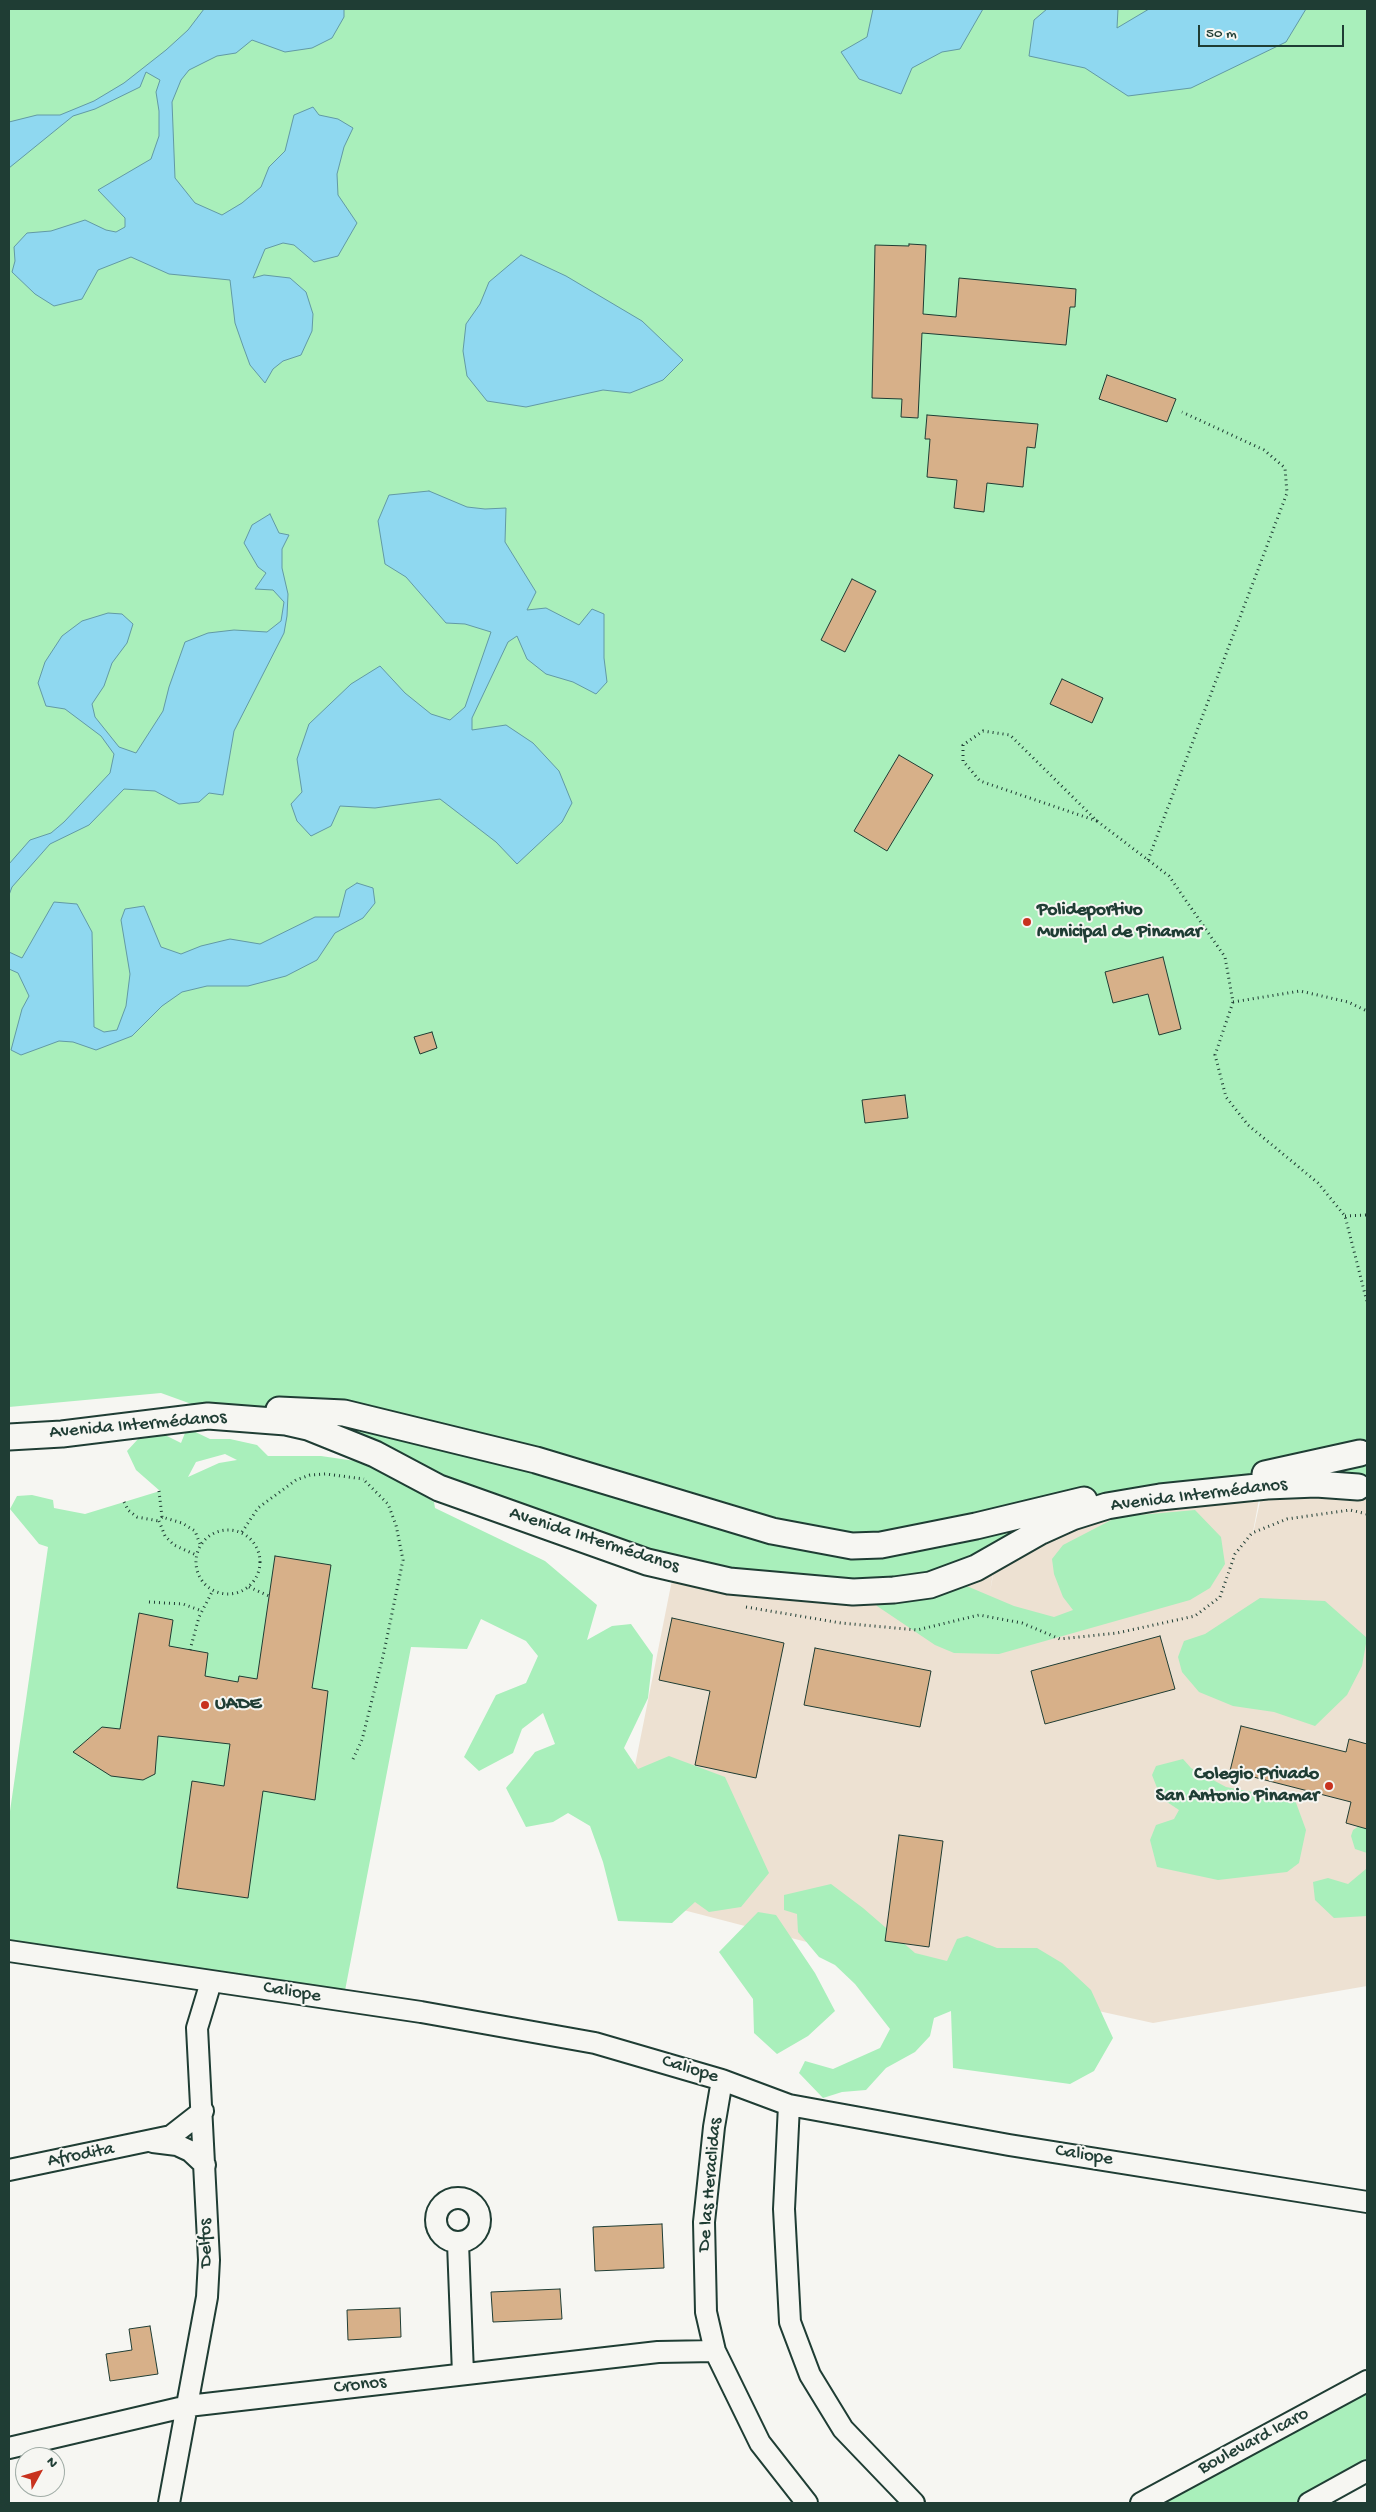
<!DOCTYPE html>
<html>
<head>
<meta charset="utf-8">
<style>
	body { margin:0 }
	#map { position:relative; width:1376px; height:2512px; overflow:hidden; background:#f6f6f2; font-family:"Gochi Hand",sans-serif }
	canvas { display:block }
	.frame { position:absolute; inset:0; border:10px solid #1f3d34; pointer-events:none }
	.north { position:absolute; left:15px; top:2447px; width:50px; height:50px; box-sizing:border-box; background:#f6f6f2; border:1px solid #a0aca6; border-radius:50%; rotate:51deg; font-size:14px; font-weight:700; line-height:20px; text-align:center; color:#1f3d34 }
	.north::after { content:''; display:block; margin:auto; width:18px; height:22px; background:#c8321e; clip-path:polygon(50% 0,100% 100%,50% 72%,0 100%) }
	.scale { position:absolute; left:1198px; top:25px; width:146px; height:22px; box-sizing:border-box; border:2px solid #1f3d34; border-top:0; padding-left:6px; font-size:15px; line-height:18px; white-space:nowrap; color:#1f3d34; -webkit-text-stroke:4px #f6f6f2; paint-order:stroke }
</style>
</head>
<body>
<div id="map">
<canvas width="1376" height="2512"></canvas>
<div class="frame"></div>
<div class="north">N</div>
<div class="scale">50 m</div>
</div>
<script>
const ctx = document.querySelector('canvas').getContext('2d');
ctx.lineJoin = 'round';
function fillPath(path, color) {
  ctx.fillStyle = color;
  ctx.fill(path, 'evenodd');
}
function shape(rows) {
  const path = new Path2D();
  for (const r of rows) {
    if (r.length === 3) {
      path.moveTo(r[0] + r[2], r[1]);
      path.arc(r[0], r[1], r[2], 0, 2 * Math.PI);
      continue;
    }
    path.moveTo(r[0], r[1]);
    for (let i = 2; i < r.length; i += 2) path.lineTo(r[i], r[i + 1]);
  }
  return path;
}
function stroke(path, color, width, dash) {
  ctx.strokeStyle = color;
  ctx.lineWidth = width;
  ctx.lineCap = dash ? 'butt' : 'round';
  ctx.setLineDash(dash || []);
  ctx.stroke(path);
}
function drawText(font, color, halo, rows, align = 'center') {
  ctx.font = font + ' "Gochi Hand",sans-serif';
  ctx.lineWidth = 4;
  ctx.setLineDash([]);
  ctx.textBaseline = 'middle';
  ctx.strokeStyle = halo;
  ctx.fillStyle = color;
  for (const [text, x, y, turn = 0] of rows) {
    ctx.save();
    ctx.translate(x, y);
    ctx.rotate((+turn || 0) * Math.PI / 180);
    ctx.textAlign = isNaN(turn) ? turn : align;
    if (halo) ctx.strokeText(text, 0, 0);
    ctx.fillText(text, 0, 0);
    ctx.restore();
  }
}
fillPath(shape([
	[1358,1487,1367,1498,1367,1986,1153,2023,930,1974,610,1891,674,1570,995,1560,990,1592,996,1559,1072,1518,1261,1488,1251,1543,1263,1488]
]), '#ede1d2');
fillPath(shape([
	[9,9,1367,9,1367,1498,1358,1487,1123,1497,946,1579,969,1587,1014,1606,1054,1617,1073,1610,1063,1597,1054,1574,1052,1559,1063,1545,1117,1517,1195,1510,1221,1537,1225,1564,1210,1588,1190,1600,999,1654,954,1653,935,1645,877,1606,871,1595,729,1581,374,1465,434,1502,435,1508,545,1561,597,1605,587,1640,612,1626,631,1624,653,1655,648,1698,624,1748,638,1769,669,1756,725,1777,769,1873,741,1907,709,1912,695,1902,672,1923,618,1921,603,1862,590,1826,568,1813,553,1822,526,1827,506,1788,535,1752,555,1744,543,1713,522,1729,513,1753,479,1771,464,1757,496,1695,526,1683,538,1656,526,1641,481,1619,467,1649,411,1647,343,2001,9,1950,9,1818,48,1547,39,1544,10,1509,17,1496,32,1495,53,1500,54,1508,85,1514,160,1491,136,1470,127,1451,149,1427,181,1443,187,1428,210,1439,230,1439,257,1445,268,1456,321,1456,369,1463,288,1409,208,1410,161,1393,9,1407],
	[225,1454,237,1460,219,1463,188,1477,196,1462],
	[1260,1598,1325,1601,1367,1638,1362,1666,1347,1695,1315,1726,1274,1712,1233,1706,1199,1692,1182,1672,1178,1657,1184,1641,1205,1634],
	[1183,1759,1191,1768,1226,1787,1295,1800,1306,1830,1299,1863,1287,1872,1218,1880,1157,1867,1150,1840,1156,1825,1174,1819,1179,1810,1161,1798,1152,1775,1156,1766],
	[1367,1821,1367,1853,1355,1849,1351,1836,1353,1830],
	[1367,1859,1367,1916,1334,1918,1315,1900,1313,1882,1328,1878,1348,1884,1366,1869],
	[831,1884,863,1908,915,1953,947,1961,957,1939,967,1936,997,1948,1037,1948,1062,1963,1091,1990,1113,2038,1094,2071,1070,2084,953,2068,951,2011,934,2018,930,2036,915,2052,886,2068,866,2090,842,2092,823,2098,799,2073,805,2061,833,2069,880,2048,890,2029,855,1984,835,1965,819,1957,798,1932,797,1914,784,1910,784,1895],
	[758,1912,776,1915,815,1973,835,2011,808,2036,777,2054,754,2033,753,1999,719,1952],
	[1367,2379,1367,2471,1310,2503,1140,2503]
]), '#a9efbb');
const water = shape([
	[204,9,344,9,344,17,332,38,312,48,285,52,252,40,236,53,217,56,189,70,181,80,172,102,175,178,195,203,222,215,242,203,261,187,269,167,285,151,294,115,313,107,319,115,338,119,353,128,344,147,337,174,338,195,357,223,338,256,314,262,294,245,283,243,265,249,253,278,264,275,290,278,306,292,313,314,312,331,301,355,283,361,273,369,265,383,250,365,243,346,235,323,230,280,169,274,131,257,98,270,82,299,54,306,35,294,12,272,15,261,14,247,27,233,51,231,85,220,106,230,116,232,125,227,125,218,98,190,151,159,159,136,159,111,156,92,160,80,146,72,140,87,95,109,73,116,9,168,9,122,37,115,60,115,94,101,124,83,166,50,188,30,204,9],
	[873,9,983,9,960,49,942,52,912,68,901,94,859,79,841,52,867,37,873,9],
	[1047,9,1118,9,1117,28,1149,9,1306,9,1286,42,1191,88,1128,96,1085,68,1029,56,1034,20,1047,9],
	[521,255,566,276,642,321,683,360,663,380,630,393,603,390,526,407,487,401,467,376,463,351,466,324,480,304,489,282,521,255],
	[429,491,467,507,485,509,506,508,505,542,536,592,527,610,546,608,579,625,592,609,604,614,604,658,607,682,596,694,573,682,546,674,527,659,517,636,508,642,472,718,472,730,506,725,533,743,559,771,572,803,562,822,517,864,496,842,440,799,375,808,340,806,331,826,311,836,297,821,291,804,302,792,297,759,309,724,351,684,380,666,405,693,431,714,450,720,465,707,491,632,465,624,446,623,406,577,385,564,378,521,389,495,429,491],
	[270,514,279,533,289,535,282,549,282,568,288,594,287,616,284,633,234,731,223,795,209,793,199,802,179,804,155,791,124,789,89,825,50,844,12,887,9,895,9,864,30,840,51,833,64,822,110,773,114,754,101,736,65,709,46,706,38,683,45,662,62,636,82,621,108,613,122,614,133,624,127,643,112,663,104,686,92,704,95,717,119,747,136,753,163,711,169,687,185,642,208,633,234,630,267,632,281,621,284,602,273,590,255,589,266,573,258,567,244,543,252,525,270,514],
	[357,883,373,888,375,903,363,918,335,933,317,960,286,976,248,986,207,986,182,992,162,1006,132,1036,96,1050,73,1042,59,1041,21,1055,11,1050,22,1009,29,996,18,973,9,969,9,952,22,958,54,902,77,904,92,932,94,1027,104,1032,117,1030,126,1006,130,974,121,920,125,909,144,906,161,947,181,954,201,946,230,939,260,944,315,917,339,917,346,890,357,883]
]);
fillPath(water, '#8fd8f0');
stroke(water, '#629aa5', 1);
const building = shape([
	[909,244,926,245,923,314,956,317,959,278,1076,289,1075,307,1070,307,1066,345,922,333,918,418,901,417,902,399,872,398,875,245,909,246,909,244],
	[1107,375,1176,399,1167,422,1099,399,1107,375],
	[927,415,1038,424,1035,448,1027,447,1023,487,987,483,984,512,954,508,957,480,927,477,930,439,925,439,927,415],
	[852,579,876,591,845,652,821,640,852,579],
	[1062,679,1103,698,1092,723,1050,704,1062,679],
	[899,755,933,775,887,851,854,831,899,755],
	[1163,957,1181,1029,1159,1035,1148,994,1113,1003,1105,972,1163,957],
	[432,1032,437,1048,420,1054,414,1037,432,1032],
	[905,1095,908,1118,865,1123,862,1100,905,1095],
	[275,1556,331,1565,312,1688,328,1691,315,1800,263,1791,248,1898,177,1888,192,1781,224,1786,230,1744,158,1736,155,1774,143,1780,111,1776,73,1752,102,1727,120,1729,139,1613,173,1620,169,1646,208,1653,205,1676,238,1682,239,1676,257,1679,275,1556],
	[672,1618,784,1643,756,1778,695,1765,710,1691,659,1680,672,1618],
	[1160,1636,1175,1689,1045,1724,1031,1671,1160,1636],
	[815,1648,931,1671,920,1727,804,1705,815,1648],
	[1241,1726,1346,1752,1349,1739,1367,1744,1367,1829,1346,1823,1351,1802,1230,1771,1241,1726],
	[899,1835,943,1841,929,1947,885,1941,899,1835],
	[662,2224,664,2268,595,2271,593,2227,662,2224],
	[560,2289,562,2319,493,2322,491,2292,560,2289],
	[400,2308,401,2337,348,2340,347,2310,400,2308],
	[150,2326,158,2374,110,2381,106,2354,132,2350,129,2329,150,2326]
]);
fillPath(building, '#d7b089');
stroke(building, '#1f3d34', 1);
const minor = shape([
	[9,1951,421,2012,595,2043,722,2080,789,2105,1009,2145,1367,2202],
	[722,2080,714,2127,704,2222,706,2312,715,2351,760,2443,807,2503],
	[789,2105,784,2209,790,2322,810,2375,843,2429,914,2503],
	[153,2142,177,2145,190,2151,205,2165],
	[9,2170,171,2136,203,2111],
	[458,2220,22],
	[458,2243,463,2374],
	[9,2448,188,2406,658,2352,715,2351],
	[169,2503,207,2297,209,2260,197,2028,211,1982],
	[1141,2503,1367,2381],
	[1309,2503,1367,2471]
]);
const major = shape([
	[279,1410,344,1413,536,1460,772,1531,852,1546,881,1545,976,1526,1084,1500],
	[9,1437,62,1434,208,1416,286,1422,308,1427,375,1454,439,1488,647,1562,729,1581,853,1592,894,1590,930,1585,976,1568,1041,1531,1072,1517,1107,1506,1160,1497,1267,1486,1316,1484,1358,1487],
	[1265,1474,1360,1453]
]);
stroke(minor, '#1f3d34', 24);
stroke(major, '#1f3d34', 29);
stroke(shape([
	[1097,821,980,781,963,761,963,745,983,731,1010,735,1097,821,1169,876,1225,957,1233,1002,1215,1055,1226,1097,1248,1125,1318,1183,1345,1216,1367,1302],
	[1148,860,1287,493,1285,468,1264,450,1182,412],
	[1233,1002,1300,991,1348,1002,1367,1011],
	[1345,1216,1367,1215],
	[159,1491,162,1517,182,1523,195,1531,200,1544],
	[124,1502,128,1510,137,1517,159,1521],
	[162,1517,159,1521,165,1536,174,1545,196,1555],
	[228,1562,32],
	[242,1532,258,1508,296,1480,310,1475,326,1474,364,1479],
	[249,1587,269,1596],
	[149,1602,183,1604,202,1611],
	[746,1607,841,1623,917,1630,979,1615,1022,1623,1060,1639,1117,1633,1195,1616,1220,1597,1235,1554,1252,1533,1287,1519,1350,1510,1367,1514],
	[190,1650,199,1617,213,1590],
	[353,1759,362,1740,384,1652,403,1560,396,1525,388,1504,364,1480]
]), '#1f3d34', 3, [1, 4]);
stroke(minor, '#f6f6f2', 20);
stroke(major, '#f6f6f2', 25);
for (const [x, y, r, color] of [
	[1027,922,5,"#c8321e"],
	[205,1705,5,"#c8321e"],
	[1329,1786,5,"#c8321e"]
]) {
  const dot = new Path2D();
  dot.arc(x, y, r, 0, 2 * Math.PI);
  ctx.fillStyle = color;
  ctx.fill(dot);
  stroke(dot, '#f6f6f2', 2);
}
drawText('bold 19px', '#1f3d34', '#f6f6f2', [
	["Polideportivo",1037,911],
	["Municipal de Pinamar",1037,933],
	["UADE",215,1705],
	["Colegio Privado",1319,1775,"right"],
	["San Antonio Pinamar",1319,1797,"right"]
], 'left');
drawText('19px', '#1f3d34', '#f6f6f2', [
	["Avenida Intermédanos",138,1426,-5],
	["Avenida Intermédanos",1199,1496,-7],
	["Avenida Intermédanos",594,1541,18],
	["Caliope",292,1993,9],
	["Caliope",690,2070,17],
	["Afrodita",81,2156,-11],
	["Caliope",1084,2156,9],
	["De las Heraclidas",711,2185,-85],
	["Delfos",207,2243,-91],
	["Cronos",360,2386,-7],
	["Boulevard Icaro",1254,2442,-28]
]);
</script>
</body>
</html>
